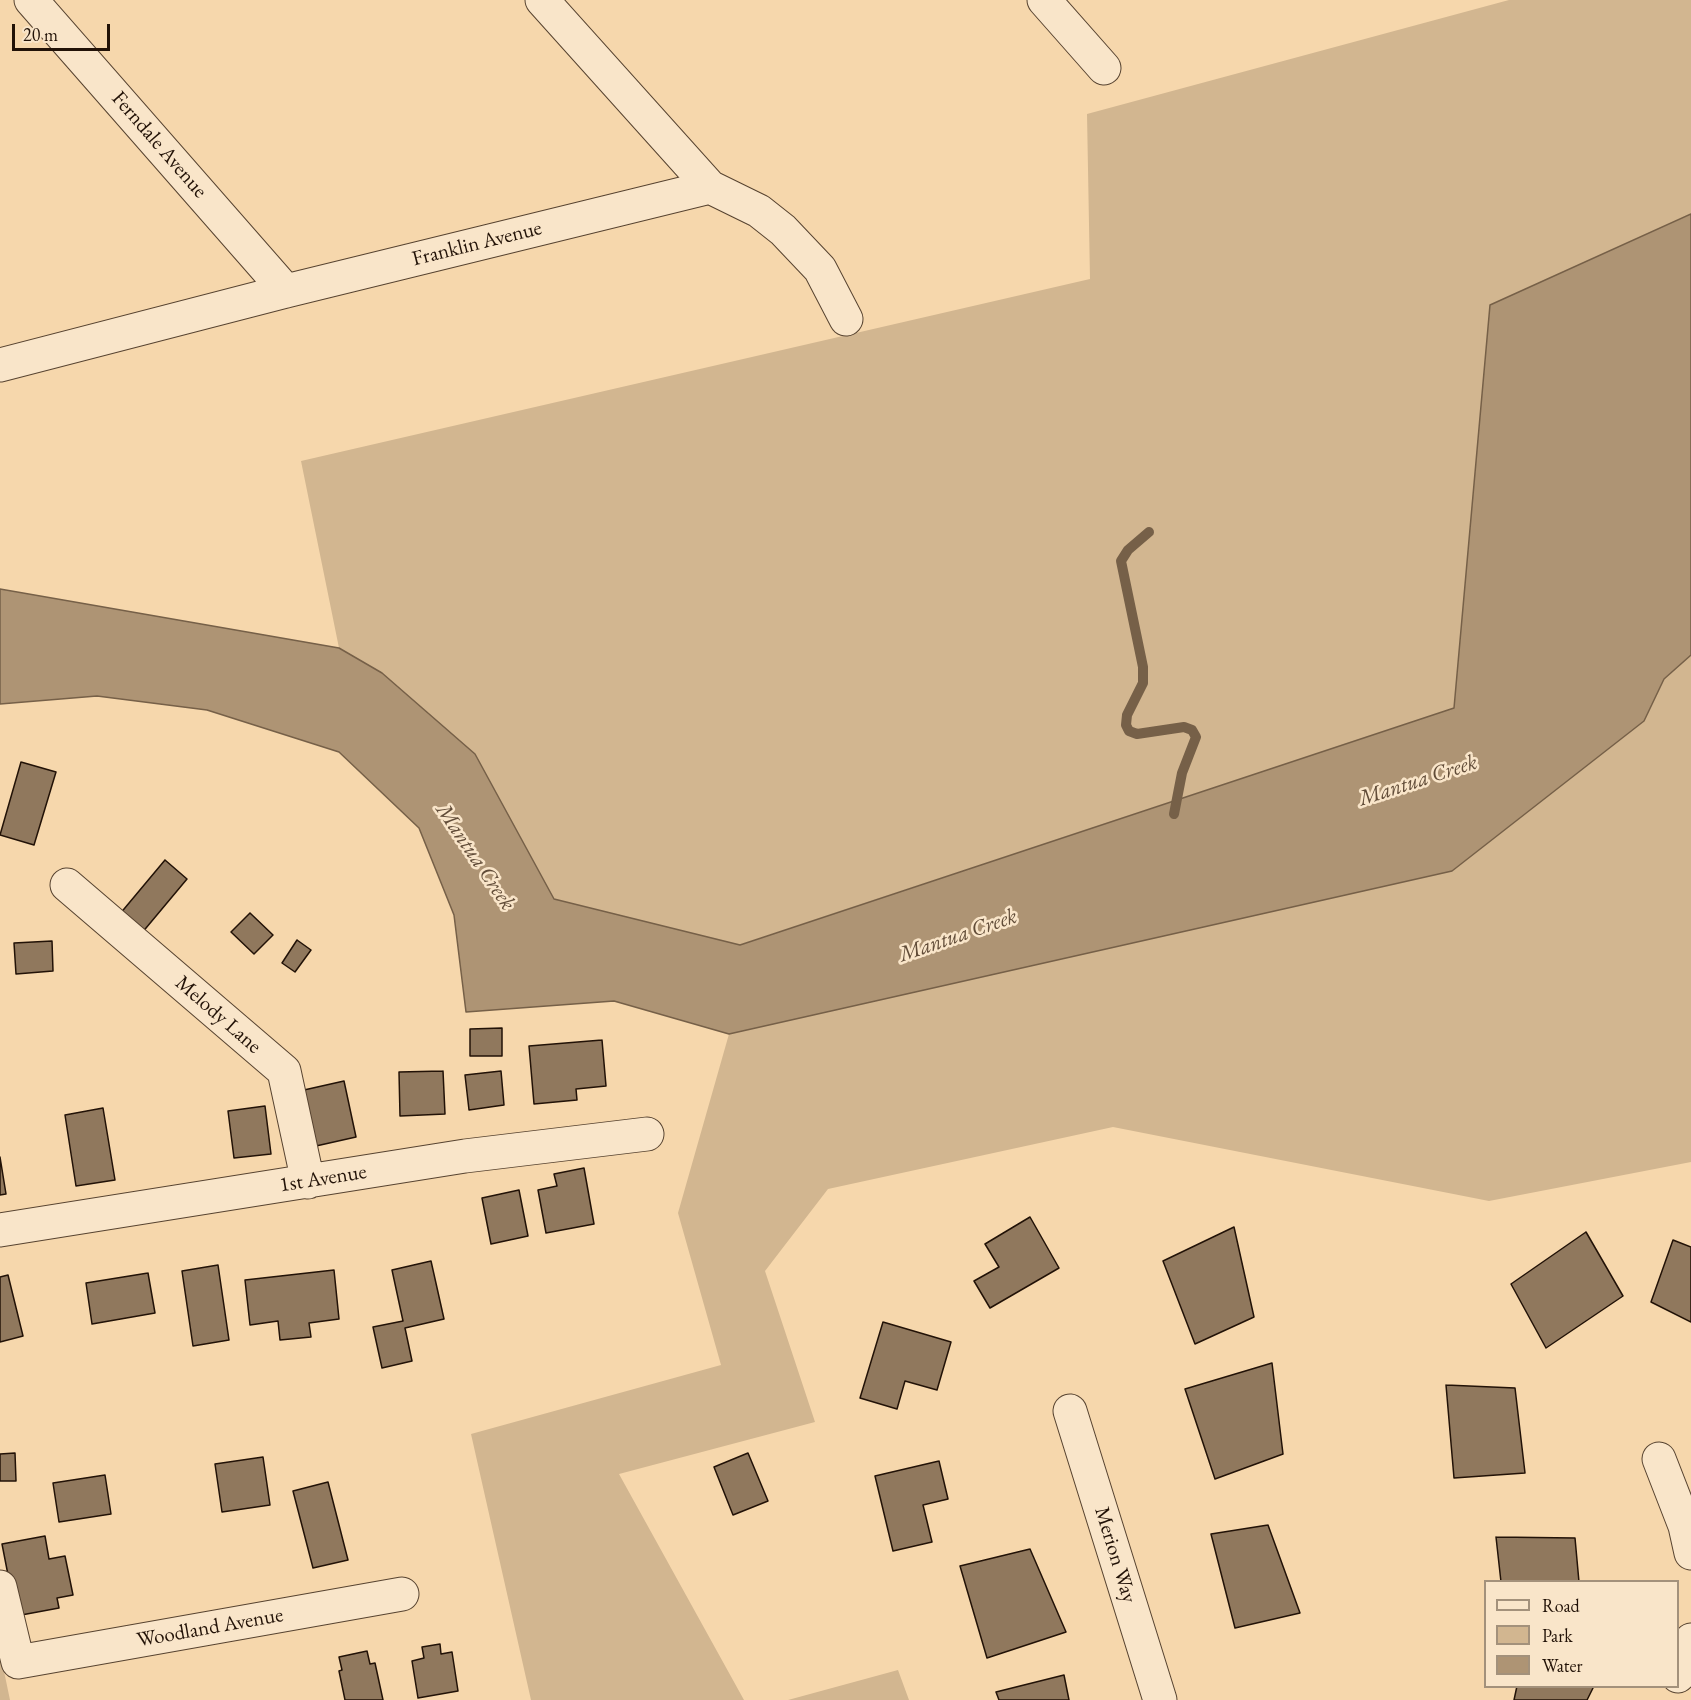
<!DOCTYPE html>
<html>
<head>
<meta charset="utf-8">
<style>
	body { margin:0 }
	#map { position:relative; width:1691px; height:1700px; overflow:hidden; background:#f6d7ac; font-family:"EB Garamond",serif }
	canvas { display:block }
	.legend { position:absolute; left:1484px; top:1580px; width:195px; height:108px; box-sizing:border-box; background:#f9e5c9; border:2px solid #a3917b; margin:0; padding:8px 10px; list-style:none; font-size:18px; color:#221207 }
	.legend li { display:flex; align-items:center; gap:12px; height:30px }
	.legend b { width:30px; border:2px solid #a3917b }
	.scale { position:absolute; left:12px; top:24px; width:98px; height:27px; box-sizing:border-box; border:3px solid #221207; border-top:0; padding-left:8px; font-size:18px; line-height:21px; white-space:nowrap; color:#221207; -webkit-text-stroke:4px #f9e5c9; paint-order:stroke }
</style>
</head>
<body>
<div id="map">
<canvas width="1691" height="1700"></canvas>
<ul class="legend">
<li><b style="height:8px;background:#f9e5c9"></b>Road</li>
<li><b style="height:16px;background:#d2b690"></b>Park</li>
<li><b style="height:16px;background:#ae9474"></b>Water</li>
</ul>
<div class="scale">20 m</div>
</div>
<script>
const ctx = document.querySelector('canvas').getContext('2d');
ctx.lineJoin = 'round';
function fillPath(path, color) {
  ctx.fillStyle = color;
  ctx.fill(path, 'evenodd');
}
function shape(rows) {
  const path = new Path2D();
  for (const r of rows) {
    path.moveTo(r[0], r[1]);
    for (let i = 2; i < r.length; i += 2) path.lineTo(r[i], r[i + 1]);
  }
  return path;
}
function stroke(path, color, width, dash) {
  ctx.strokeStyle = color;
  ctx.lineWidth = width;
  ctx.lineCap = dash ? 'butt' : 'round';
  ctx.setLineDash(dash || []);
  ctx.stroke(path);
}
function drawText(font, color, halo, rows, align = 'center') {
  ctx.font = font + ' "EB Garamond",serif';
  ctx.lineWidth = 5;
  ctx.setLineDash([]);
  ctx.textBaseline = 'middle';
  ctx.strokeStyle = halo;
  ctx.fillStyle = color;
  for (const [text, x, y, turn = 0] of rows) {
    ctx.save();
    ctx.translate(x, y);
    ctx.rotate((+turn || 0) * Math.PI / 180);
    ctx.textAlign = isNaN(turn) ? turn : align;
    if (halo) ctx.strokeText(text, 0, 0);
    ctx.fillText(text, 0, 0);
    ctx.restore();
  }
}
fillPath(shape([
	[1509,0,1691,0,1691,214,1490,306,1454,708,739,945,554,899,475,754,382,673,339,648,301,461,1090,279,1087,114],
	[1691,655,1691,1162,1489,1201,1113,1127,828,1189,765,1271,815,1422,619,1474,744,1700,531,1700,471,1434,721,1365,678,1213,729,1034,1452,871,1644,721,1664,679],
	[0,1652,10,1700,0,1700],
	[898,1670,909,1700,788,1700]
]), '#d2b690');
const water = shape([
	[1691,214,1691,655,1664,679,1644,721,1452,871,729,1034,614,1001,466,1012,454,915,419,828,339,752,207,710,97,696,0,704,0,589,339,648,382,673,475,754,554,899,740,945,1454,708,1490,305,1691,214]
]);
fillPath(water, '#ae9474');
stroke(water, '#766048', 1.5);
stroke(shape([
	[1149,532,1128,550,1121,561,1143,667,1143,683,1127,715,1126,725,1129,731,1137,734,1184,727,1192,730,1196,737,1182,773,1174,814]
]), '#766048', 10);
const building = shape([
	[21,762,56,772,34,845,0,835,21,762],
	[165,860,187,879,141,934,119,915,165,860],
	[250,913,273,935,254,954,231,932,250,913],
	[297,940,311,950,295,972,282,963,297,940],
	[52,941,53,971,16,974,14,943,52,941],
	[502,1028,502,1056,470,1056,470,1029,502,1028],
	[602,1040,606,1086,576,1089,577,1100,534,1104,529,1046,602,1040],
	[443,1071,445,1114,400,1116,399,1072,443,1071],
	[501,1071,504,1105,469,1110,465,1075,501,1071],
	[344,1081,356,1137,316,1146,304,1090,344,1081],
	[265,1106,271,1154,234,1158,228,1111,265,1106],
	[103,1108,115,1180,76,1186,65,1115,103,1108],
	[0,1157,6,1194,0,1195,0,1157],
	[584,1168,594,1224,546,1233,538,1190,557,1186,554,1174,584,1168],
	[519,1190,528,1236,491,1244,482,1198,519,1190],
	[1030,1217,1059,1268,990,1308,974,1281,999,1267,985,1244,1030,1217],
	[1234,1227,1254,1317,1195,1344,1163,1261,1234,1227],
	[1586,1232,1623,1296,1546,1348,1511,1284,1586,1232],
	[1673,1240,1691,1247,1691,1322,1651,1302,1673,1240],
	[431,1261,444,1319,405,1328,412,1361,382,1368,373,1327,403,1321,392,1270,431,1261],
	[218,1265,229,1340,193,1346,182,1271,218,1265],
	[334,1270,339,1319,309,1323,311,1337,280,1340,278,1321,250,1325,245,1280,334,1270],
	[148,1273,155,1313,92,1324,86,1283,148,1273],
	[8,1275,23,1336,0,1342,0,1277,8,1275],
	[883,1322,951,1342,937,1390,905,1381,897,1409,860,1398,883,1322],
	[1272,1363,1283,1454,1215,1479,1185,1389,1272,1363],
	[1446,1385,1515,1388,1525,1473,1454,1478,1446,1385],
	[15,1453,16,1481,0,1481,0,1454,15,1453],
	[748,1453,768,1501,733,1515,714,1467,748,1453],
	[263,1457,270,1505,222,1512,215,1464,263,1457],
	[939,1461,948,1499,923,1505,932,1542,893,1551,875,1476,939,1461],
	[105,1475,111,1514,59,1522,53,1483,105,1475],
	[328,1482,348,1560,313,1568,293,1491,328,1482],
	[1268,1525,1300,1613,1235,1628,1211,1534,1268,1525],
	[45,1536,49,1559,65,1556,73,1595,57,1598,59,1608,16,1616,2,1544,45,1536],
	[1496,1537,1575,1538,1579,1582,1501,1582,1496,1537],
	[1030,1549,1066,1632,987,1658,960,1566,1030,1549],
	[440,1644,441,1654,452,1652,458,1691,418,1698,412,1661,424,1658,422,1647,440,1644],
	[367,1651,370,1664,375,1663,383,1700,345,1700,339,1671,342,1670,339,1657,367,1651],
	[1064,1675,1069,1700,999,1700,996,1692,1064,1675],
	[1517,1686,1594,1686,1587,1700,1514,1700,1517,1686]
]);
fillPath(building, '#90785d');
stroke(building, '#221207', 1.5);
const minor = shape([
	[31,0,286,291],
	[542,0,710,187,759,211,783,230,820,269,846,319],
	[1044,0,1104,68],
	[0,365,286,291,710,187],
	[67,885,284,1071,308,1182],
	[0,1230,465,1156,647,1134],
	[1070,1411,1160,1700],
	[1659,1459,1685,1526,1691,1553],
	[0,1587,18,1662,402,1594],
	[1678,1676,1691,1640]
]);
stroke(minor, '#574330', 35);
stroke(minor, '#f9e5c9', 33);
drawText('21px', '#221207', '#f9e5c9', [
	["Ferndale Avenue",159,145,49],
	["Franklin Avenue",477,244,-14],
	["Melody Lane",218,1015,41],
	["1st Avenue",323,1179,-9],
	["Merion Way",1115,1555,73],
	["Woodland Avenue",210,1628,-10]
]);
drawText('italic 22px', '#614c38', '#f9e5c9', [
	["Mantua Creek",1418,781,-18],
	["Mantua Creek",475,857,56],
	["Mantua Creek",958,936,-19]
]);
</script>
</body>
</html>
